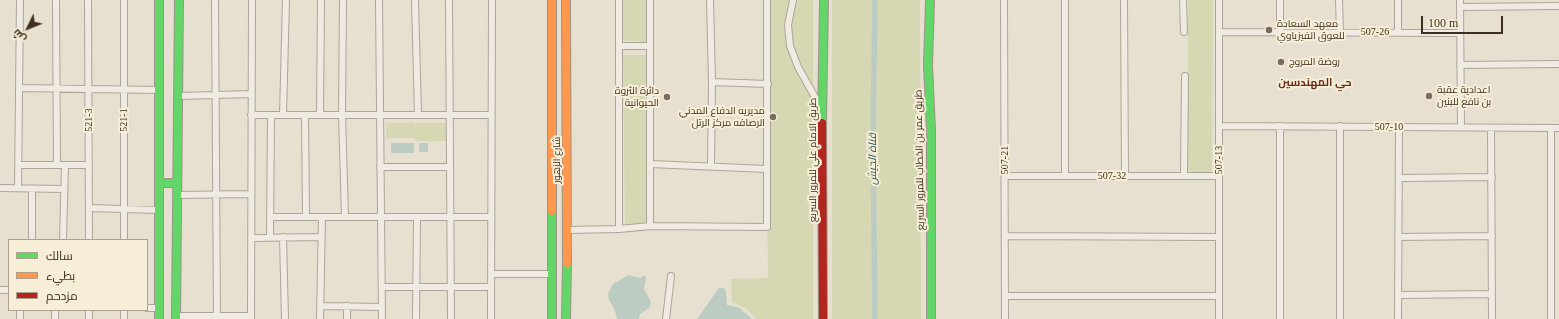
<!DOCTYPE html>
<html>
<head>
<meta charset="utf-8">
<style>
	body { margin:0 }
	#map { position:relative; width:1559px; height:319px; overflow:hidden; background:#e7e0d1; font-family:"Times New Roman",Cairo,serif }
	canvas { display:block }
	.legend { position:absolute; left:8px; top:239px; width:140px; height:72px; box-sizing:border-box; background:#f7eed8; border:1px solid #ada18e; margin:0; padding:5px 7px; list-style:none; font-size:12px; color:#3d2e20 }
	.legend li { display:flex; align-items:center; gap:8px; height:20px }
	.legend b { width:20px; border:1px solid #ada18e }
	.north { position:absolute; left:8px; top:8px; width:40px; height:40px; -webkit-text-stroke:3px #f7eed8; paint-order:stroke; rotate:227deg; font-size:11px; font-weight:700; line-height:16px; text-align:center; color:#3d2e20 }
	.north::after { content:''; display:block; margin:auto; width:14px; height:18px; background:#3d2e20; clip-path:polygon(50% 0,100% 100%,50% 72%,0 100%) }
	.scale { position:absolute; left:1421px; top:16px; width:82px; height:18px; box-sizing:border-box; border:2px solid #3d2e20; border-top:0; padding-left:5px; font-size:12px; line-height:14px; white-space:nowrap; color:#3d2e20; -webkit-text-stroke:3px #f7eed8; paint-order:stroke }
</style>
</head>
<body>
<div id="map">
<canvas width="1559" height="319"></canvas>
<ul class="legend">
<li><b style="height:5px;background:#63d668"></b>سالك</li>
<li><b style="height:5px;background:#ff974d"></b>بطيء</li>
<li><b style="height:5px;background:#b3261e"></b>مزدحم</li>
</ul>
<div class="north">ش</div>
<div class="scale">100 m</div>
</div>
<script>
const ctx = document.querySelector('canvas').getContext('2d');
ctx.lineJoin = 'round';
function fillPath(path, color) {
  ctx.fillStyle = color;
  ctx.fill(path, 'evenodd');
}
function shape(rows) {
  const path = new Path2D();
  for (const r of rows) {
    path.moveTo(r[0], r[1]);
    for (let i = 2; i < r.length; i += 2) path.lineTo(r[i], r[i + 1]);
  }
  return path;
}
function stroke(path, color, width, dash) {
  ctx.strokeStyle = color;
  ctx.lineWidth = width;
  ctx.lineCap = dash ? 'butt' : 'round';
  ctx.setLineDash(dash || []);
  ctx.stroke(path);
}
function drawText(font, color, halo, rows, align = 'center') {
  ctx.font = font + ' "Times New Roman",Cairo,serif';
  ctx.lineWidth = 4;
  ctx.setLineDash([]);
  ctx.textBaseline = 'middle';
  ctx.strokeStyle = halo;
  ctx.fillStyle = color;
  for (const [text, x, y, turn = 0] of rows) {
    ctx.save();
    ctx.translate(x, y);
    ctx.rotate((+turn || 0) * Math.PI / 180);
    ctx.textAlign = isNaN(turn) ? turn : align;
    if (halo) ctx.strokeText(text, 0, 0);
    ctx.fillText(text, 0, 0);
    ctx.restore();
  }
}
fillPath(shape([
	[622,0,646,0,646,42,623,40],
	[764,0,813,0,813,319,756,319,747,309,732,302,731,279,768,278],
	[832,0,920,0,921,319,832,319],
	[1188,0,1213,0,1212,164,1211,171,1209,172,1191,172,1188,169],
	[623,55,646,55,646,231,625,233],
	[386,123,415,123,415,128,416,123,446,123,446,141,416,141,415,138,386,138]
]), '#d6d7b3');
fillPath(shape([
	[391,143,414,143,414,153,391,153],
	[419,143,428,143,428,152,419,152],
	[629,275,640,278,645,275,646,279,644,289,651,302,650,307,640,314,639,319,617,319,614,308,609,300,608,293,613,284],
	[719,288,724,288,726,291,727,305,738,307,752,319,697,319]
]), '#bcccc2');
stroke(shape([
	[875,319,873,139,875,0]
]), '#bcccc2', 5.5);
const street = shape([
	[56,0,57,165],
	[88,0,89,240],
	[215,0,217,319],
	[343,0,342,115,345,217],
	[379,0,382,319],
	[415,0,418,115],
	[449,0,451,319],
	[619,0,619,229],
	[710,0,712,82,711,166],
	[793,0,788,25,790,46,798,67,820,106],
	[1004,0,1005,319],
	[1065,0,1065,176],
	[1124,0,1125,176],
	[1183,0,1184,32],
	[1280,0,1280,32],
	[1339,0,1340,32],
	[1460,0,1461,127],
	[1460,7,1559,6],
	[1219,32,1460,33],
	[1398,32,1398,0],
	[619,46,650,46],
	[1460,65,1559,64],
	[712,82,768,84],
	[19,88,159,90],
	[178,96,251,94],
	[251,115,491,115],
	[283,115,286,0],
	[305,115,306,217],
	[320,115,321,0],
	[1219,126,1559,128],
	[1491,128,1492,319],
	[1551,128,1551,319],
	[650,164,767,169],
	[19,165,89,165],
	[380,167,450,167],
	[1005,176,1219,176],
	[1184,176,1185,76],
	[1399,178,1492,177],
	[0,188,64,189],
	[18,188,20,0],
	[32,189,32,240],
	[177,195,251,194],
	[89,208,159,210],
	[271,217,491,217],
	[650,226,650,0],
	[568,230,619,229,650,226,767,227,767,0],
	[1005,236,1219,237],
	[270,237,271,115],
	[283,237,285,319],
	[1398,237,1492,236],
	[251,238,321,237],
	[63,240,65,165],
	[124,240,124,0],
	[491,274,552,274],
	[382,287,491,287],
	[0,290,9,290],
	[1398,295,1492,294],
	[1005,296,1219,296],
	[321,306,382,307],
	[347,306,347,319],
	[147,308,159,308],
	[20,310,20,319],
	[55,310,55,319],
	[89,310,89,319],
	[176,316,251,316],
	[124,319,124,310],
	[251,319,252,0],
	[320,319,322,217],
	[416,319,417,217],
	[491,319,492,0],
	[666,319,671,276],
	[1219,319,1219,0],
	[1280,319,1280,126],
	[1340,319,1340,126],
	[1398,319,1399,127]
]);
const fast = shape([
	[159,0,159,319],
	[930,0,928,65,931,130,931,319],
	[822,123,824,0],
	[159,183,177,183],
	[552,211,552,319],
	[176,319,179,0],
	[566,319,567,263]
]);
const slow = shape([
	[552,0,552,211],
	[566,0,567,263]
]);
const jam = shape([
	[822,123,823,319]
]);
stroke(street, '#ada599', 8);
stroke(fast, '#9c958a', 10);
stroke(slow, '#9c958a', 10);
stroke(jam, '#9c958a', 10);
stroke(street, '#efebe3', 6);
stroke(fast, '#63d668', 8);
stroke(slow, '#ff974d', 8);
stroke(jam, '#b3261e', 8);
for (const [x, y, r, color] of [
	[1269,30,4,"#786c5e"],
	[1281,62,4,"#786c5e"],
	[1429,96,4,"#786c5e"],
	[667,97,4,"#786c5e"],
	[773,117,4,"#786c5e"]
]) {
  const dot = new Path2D();
  dot.arc(x, y, r, 0, 2 * Math.PI);
  ctx.fillStyle = color;
  ctx.fill(dot);
  stroke(dot, '#f7eed8', 1.5);
}
drawText('10px', '#3d2e20', '#f7eed8', [
	["معهد السعادة",1277,24],
	["للعوق الفيزياوي",1277,36],
	["روضة المروج",1289,62],
	["اعدادية عقبة",1437,90],
	["بن نافع للبنين",1437,102],
	["دائرة الثروة",659,91,"right"],
	["الحيوانية",659,103,"right"],
	["مديريه الدفاع المدني",765,111,"right"],
	["الرصافه مركز الرتل",765,123,"right"]
], 'left');
drawText('10px', '#3d2e20', '#f7eed8', [
	["507-26",1375,32],
	["521-3",89,120,-90],
	["521-1",124,120,-90],
	["507-10",1389,127],
	["شارع الزهور",557,160,-90],
	["طريق الامام علي للمرور السريع",813,160,-90],
	["طريق عمر بن الخطاب للمرور السريع",920,160,-91],
	["507-21",1005,160,-90],
	["507-13",1219,160,-90],
	["507-32",1112,176]
]);
drawText('bold 11px', '#6b2e1e', '#f7eed8', [
	["حي المهندسين",1315,83]
]);
drawText('italic 11px', '#2f5d5a', '#f7eed8', [
	["قناة الجيش",873,159,-90]
]);
</script>
</body>
</html>
